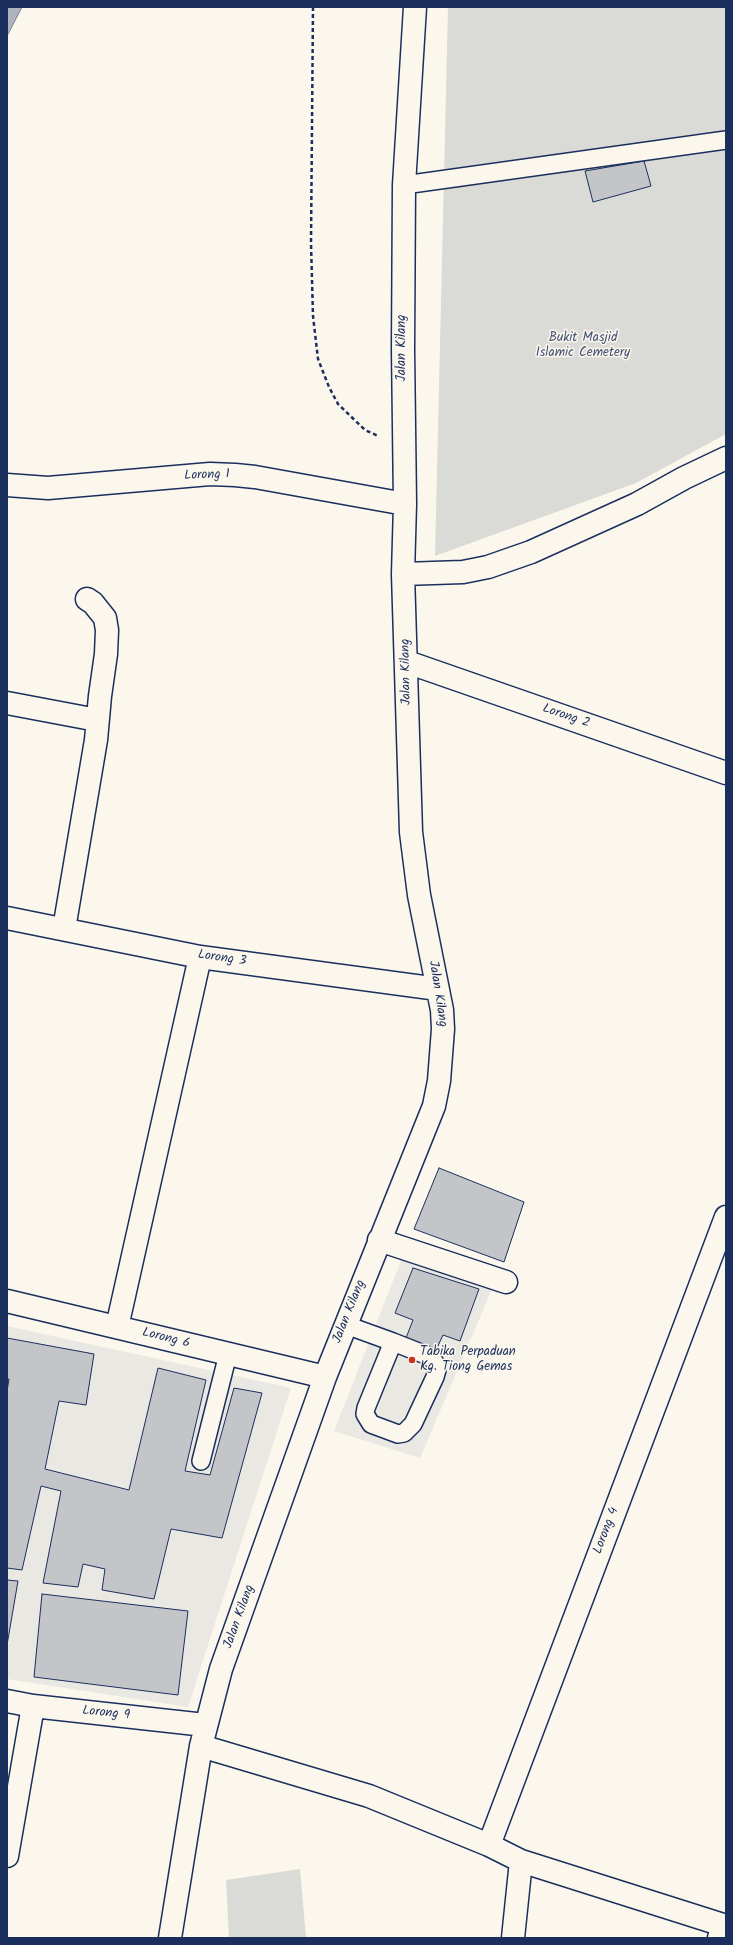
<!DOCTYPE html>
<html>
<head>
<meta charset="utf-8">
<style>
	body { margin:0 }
	#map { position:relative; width:733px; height:1945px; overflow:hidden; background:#fbf7ec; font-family:Kalam,sans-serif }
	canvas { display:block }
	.frame { position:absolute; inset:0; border:8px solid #1b2f5e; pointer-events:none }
</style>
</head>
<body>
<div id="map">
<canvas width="733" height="1945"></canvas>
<div class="frame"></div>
</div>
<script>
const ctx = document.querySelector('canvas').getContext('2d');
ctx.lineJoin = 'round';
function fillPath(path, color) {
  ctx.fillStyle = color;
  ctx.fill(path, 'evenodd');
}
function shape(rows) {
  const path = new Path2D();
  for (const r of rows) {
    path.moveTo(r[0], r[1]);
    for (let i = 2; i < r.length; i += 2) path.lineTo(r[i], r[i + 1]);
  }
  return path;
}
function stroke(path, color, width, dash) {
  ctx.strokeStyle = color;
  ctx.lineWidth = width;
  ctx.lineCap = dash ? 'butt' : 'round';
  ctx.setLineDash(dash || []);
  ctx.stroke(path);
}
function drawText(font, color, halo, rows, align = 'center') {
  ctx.font = font + ' Kalam,sans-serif';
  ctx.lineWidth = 3;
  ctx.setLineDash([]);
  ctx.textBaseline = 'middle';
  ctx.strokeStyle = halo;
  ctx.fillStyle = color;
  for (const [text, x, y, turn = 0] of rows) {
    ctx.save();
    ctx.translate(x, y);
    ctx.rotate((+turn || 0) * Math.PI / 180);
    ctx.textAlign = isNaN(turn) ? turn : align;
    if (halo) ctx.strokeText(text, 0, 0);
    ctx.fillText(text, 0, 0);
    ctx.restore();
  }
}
fillPath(shape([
	[402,1258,492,1289,420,1458,334,1431],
	[7,1326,291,1388,188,1707,7,1679]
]), '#eae8e2');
fillPath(shape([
	[448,7,726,7,726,434,636,483,435,556],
	[300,1869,306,1938,229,1938,226,1880]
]), '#dadad7');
const water = shape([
	[7,7,22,7,7,36,7,7]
]);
fillPath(water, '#afb3bb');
stroke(water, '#747e96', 1);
const building = shape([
	[644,161,651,186,593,202,585,171,644,161],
	[439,1168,524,1202,504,1262,414,1229,439,1168],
	[413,1268,479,1289,460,1341,443,1335,436,1350,406,1338,413,1320,395,1313,413,1268],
	[7,1338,94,1354,86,1405,59,1401,45,1469,129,1490,158,1368,206,1380,185,1471,210,1475,234,1388,262,1393,222,1538,171,1529,154,1599,102,1590,105,1569,83,1564,78,1587,43,1583,61,1491,41,1486,22,1570,7,1568,7,1391,9,1379,7,1379,7,1338],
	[7,1580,18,1581,7,1645,7,1580],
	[42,1594,188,1611,178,1695,34,1677,42,1594]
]);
fillPath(building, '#c3c5c9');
stroke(building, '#1b2f5e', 1);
const service = shape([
	[404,185,726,140],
	[346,1325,393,1342,431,1357,435,1363,437,1370,435,1377,413,1424,404,1433,398,1434,371,1424,365,1414,366,1408,393,1342],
	[201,1461,228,1354]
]);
const minor = shape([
	[7,485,48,488,210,474,235,475,255,477,405,504],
	[403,574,463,572,488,567,531,552,637,504,684,478,726,458],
	[407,662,726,773],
	[7,703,97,720],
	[7,918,200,957,438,989],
	[64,929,96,740,100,696,106,654,107,630,105,618,93,603,87,599],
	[379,1240,506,1282],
	[7,1301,325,1377],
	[117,1327,200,957],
	[7,1701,33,1706,205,1725],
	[201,1746,369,1796,489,1845,521,1861,723,1925,719,1938],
	[489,1845,726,1217],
	[7,1856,33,1706],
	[170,1938,201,1746,221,1669,325,1377,434,1106,439,1081,443,1029,442,1010,419,895,411,832,403,574,405,504,403,349,404,185,415,7],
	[513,1938,521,1861]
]);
stroke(service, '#1b2f5e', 20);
stroke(minor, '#1b2f5e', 25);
stroke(shape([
	[313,7,311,243,313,316,318,359,329,387,338,404,365,430,378,436]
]), '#1b2f5e', 2.5, [4, 3]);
stroke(service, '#fbf7ec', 17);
stroke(minor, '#fbf7ec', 22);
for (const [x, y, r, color] of [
	[412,1360,4,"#c8321e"]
]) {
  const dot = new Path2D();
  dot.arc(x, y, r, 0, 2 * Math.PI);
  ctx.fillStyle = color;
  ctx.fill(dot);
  stroke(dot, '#fbf7ec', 1.5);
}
drawText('13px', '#415176', '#fbf7ec', [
	["Bukit Masjid",583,339],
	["Islamic Cemetery",583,354]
]);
drawText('13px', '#1b2f5e', '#fbf7ec', [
	["Jalan Kilang",403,348,-90],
	["Lorong 1",207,476,-2],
	["Jalan Kilang",407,672,-91],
	["Lorong 2",566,717,19],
	["Lorong 3",222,959,8],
	["Jalan Kilang",437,994,81],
	["Jalan Kilang",350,1312,-68],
	["Lorong 6",166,1339,14],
	["Lorong 4",607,1531,-69],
	["Jalan Kilang",240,1617,-70],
	["Lorong 9",106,1714,6]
]);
drawText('13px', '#1b2f5e', '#fbf7ec', [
	["Tabika Perpaduan",420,1353],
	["Kg. Tiong Gemas",420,1368]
], 'left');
</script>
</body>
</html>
